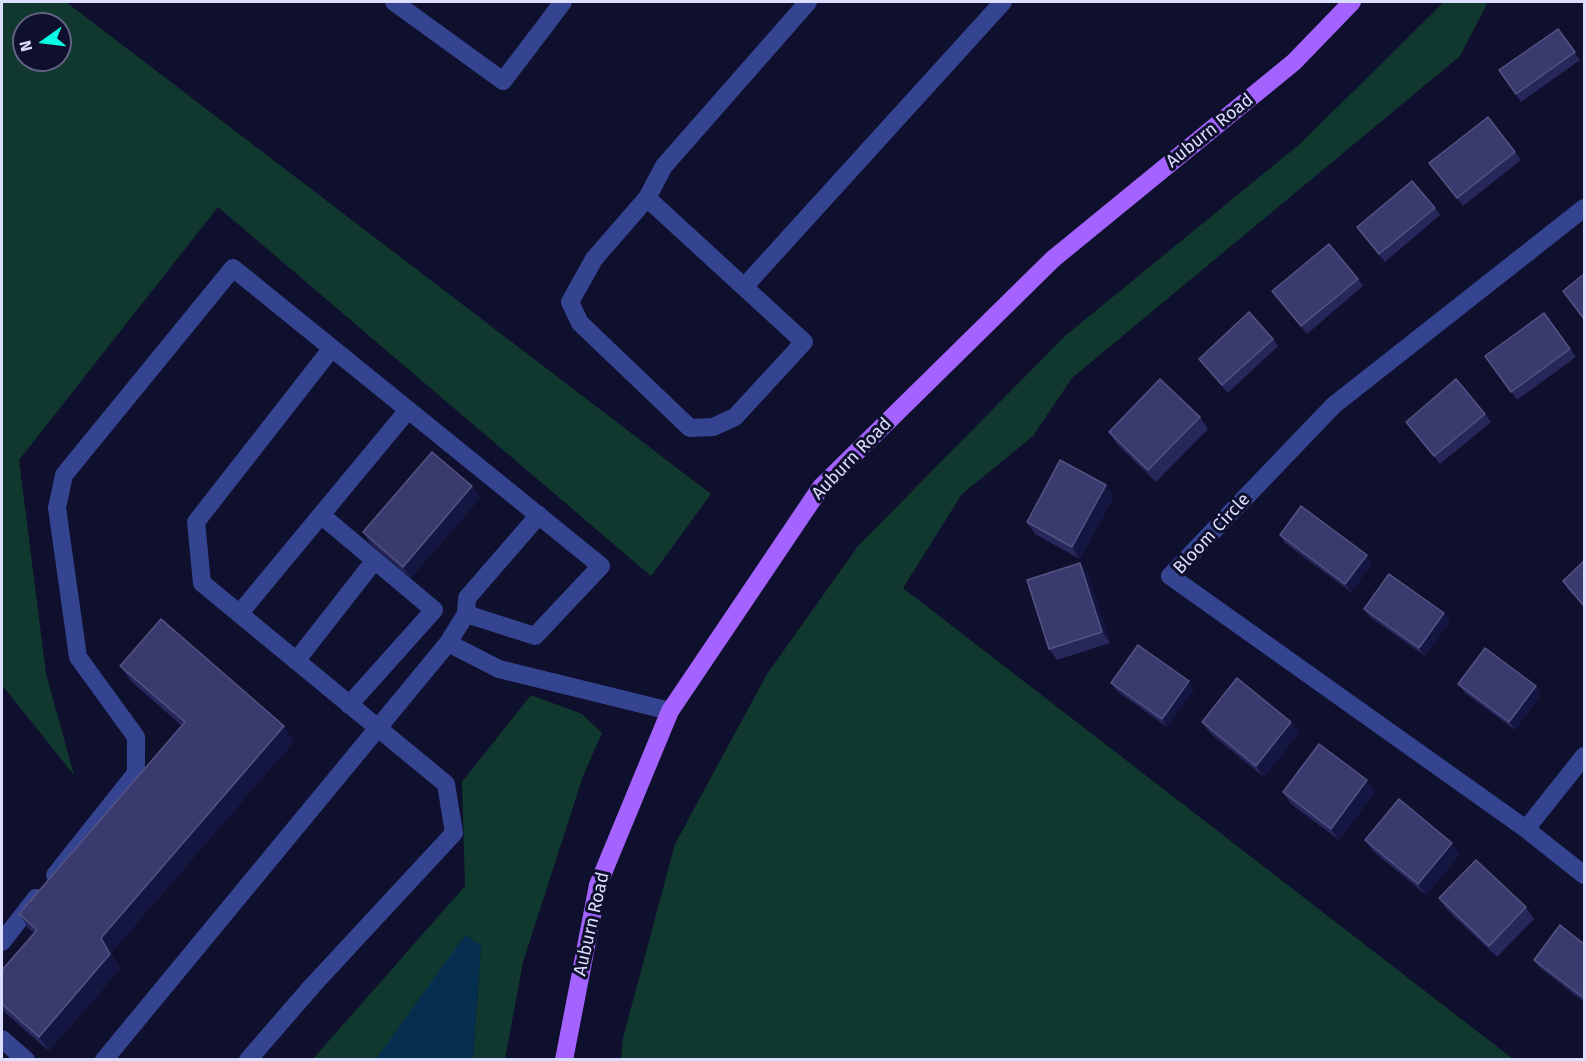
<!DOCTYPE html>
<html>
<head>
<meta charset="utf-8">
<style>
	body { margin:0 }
	#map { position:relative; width:1586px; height:1061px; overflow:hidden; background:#0f102d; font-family:"Fira Sans",sans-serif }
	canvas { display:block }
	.frame { position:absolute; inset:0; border:3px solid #dbdeff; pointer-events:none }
	.north { position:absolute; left:12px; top:12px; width:60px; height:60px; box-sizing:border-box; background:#0f102d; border:2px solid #616281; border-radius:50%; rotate:256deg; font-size:16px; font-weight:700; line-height:24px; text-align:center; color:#dbdeff }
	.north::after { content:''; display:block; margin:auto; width:21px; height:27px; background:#07ffe6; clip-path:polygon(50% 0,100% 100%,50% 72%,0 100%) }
</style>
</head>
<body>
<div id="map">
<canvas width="1586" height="1061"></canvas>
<div class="frame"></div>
<div class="north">N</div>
</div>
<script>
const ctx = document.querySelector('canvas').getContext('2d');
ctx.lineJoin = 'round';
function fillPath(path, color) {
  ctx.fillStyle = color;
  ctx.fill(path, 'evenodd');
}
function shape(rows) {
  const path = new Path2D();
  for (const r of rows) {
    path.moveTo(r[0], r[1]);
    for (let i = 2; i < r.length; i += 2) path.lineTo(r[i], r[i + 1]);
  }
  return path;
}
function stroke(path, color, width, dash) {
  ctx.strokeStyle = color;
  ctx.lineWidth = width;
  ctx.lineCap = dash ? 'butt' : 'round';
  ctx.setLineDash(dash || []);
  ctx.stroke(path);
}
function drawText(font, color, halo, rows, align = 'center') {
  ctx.font = font + ' "Fira Sans",sans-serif';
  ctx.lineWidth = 6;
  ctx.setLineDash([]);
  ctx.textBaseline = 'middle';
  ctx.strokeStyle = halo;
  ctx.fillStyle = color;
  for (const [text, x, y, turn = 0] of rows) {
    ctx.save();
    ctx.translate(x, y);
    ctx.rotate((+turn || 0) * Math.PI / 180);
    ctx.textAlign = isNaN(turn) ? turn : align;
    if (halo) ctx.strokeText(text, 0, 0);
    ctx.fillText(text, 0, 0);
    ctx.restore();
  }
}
fillPath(shape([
	[2,2,66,2,711,494,651,576,218,207,19,460,46,674,74,775,2,685],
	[24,24,60,24,60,60,24,60],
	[1444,2,1488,2,1460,56,1072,378,1033,436,962,494,903,588,1513,1059,621,1059,623,1038,675,844,767,674,858,546,1065,336,1301,143],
	[531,695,582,714,602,733,583,776,523,962,505,1059,473,1059,481,945,376,1059,312,1060,465,886,462,782]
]), '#11382e');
fillPath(shape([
	[465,935,481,945,473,1059,376,1059]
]), '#062f4f');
stroke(shape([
	[394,2,503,81,563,2],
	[647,198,804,342,735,417,713,427,690,428,580,323,570,302,594,259,647,198,664,166,808,2],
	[1584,208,1334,405,1170,576,1526,829,1584,875],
	[744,287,1003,2],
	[321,515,434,610,349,705],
	[239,614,408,410],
	[466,614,467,598,539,515],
	[296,661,375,560],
	[1526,829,1584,756],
	[55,875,136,773,136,737,78,657,57,508,64,475,233,268,601,566,535,636,466,614,448,643,499,669,670,711],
	[2,942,36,898],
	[2,1039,26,1060],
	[104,1060,448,643],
	[248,1060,313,985,454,833,446,784,202,583,196,522,332,348]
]), '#354490', 18);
stroke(shape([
	[564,1060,598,885,670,711,821,487,1053,259,1294,62,1352,2]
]), '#a462ff', 18);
fillPath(shape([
	[1558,29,1580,60,1521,102,1499,70],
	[1515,152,1521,160,1463,206,1429,163],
	[1435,208,1440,215,1385,262,1357,227],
	[1358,279,1363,286,1307,334,1272,291],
	[1544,313,1576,357,1517,400,1485,356],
	[1273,339,1278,346,1228,393,1204,366,1199,359],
	[1485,414,1491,422,1440,464,1406,422],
	[1200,417,1208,429,1156,482,1117,444,1109,432],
	[1106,485,1114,496,1080,559,1035,534,1027,522],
	[472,486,480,498,411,578,371,544,363,532],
	[1280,535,1367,555,1372,563,1351,592,1285,543],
	[1584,561,1584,607,1568,589,1563,581],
	[1088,574,1110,643,1057,660,1049,649],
	[1364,609,1444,613,1450,621,1425,656,1370,617],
	[120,666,294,741,111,953,120,969,49,1051,2,1010,2,970,34,933,29,929,19,914,182,726,131,681],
	[1111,683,1194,689,1167,727,1117,691],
	[1458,684,1536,686,1541,694,1515,730,1464,692],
	[1202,722,1291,722,1299,733,1264,777,1210,733],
	[1367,780,1375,792,1339,840,1291,804,1283,792],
	[1365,840,1460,854,1426,895,1373,851],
	[1439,898,1526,907,1534,919,1497,957,1447,910],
	[1584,944,1584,1002,1539,967,1534,960]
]), '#27275c');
fillPath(shape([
	[1106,485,1114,496,1080,559,1072,547],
	[472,486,480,498,411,578,403,567],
	[1367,555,1372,563,1351,592,1345,584],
	[1080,563,1088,574,1110,643,1102,632],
	[1444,613,1450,621,1425,656,1419,648],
	[1189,681,1194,689,1167,727,1162,719],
	[1536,686,1541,694,1515,730,1509,722],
	[1291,722,1299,733,1264,777,1256,766],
	[284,726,294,741,111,953,120,969,49,1051,39,1037,101,938],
	[1367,780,1375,792,1339,840,1331,829],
	[1452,843,1460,854,1426,895,1418,884]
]), '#151542');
const building = shape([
	[1558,29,1575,52,1516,94,1499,70,1558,29],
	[1488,117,1515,152,1457,198,1429,163,1488,117],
	[1412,181,1435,208,1379,254,1357,227,1412,181],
	[1329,244,1358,279,1301,326,1272,291,1329,244],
	[1584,274,1584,319,1563,291,1584,274],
	[1249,312,1273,339,1222,385,1199,359,1249,312],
	[1544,313,1570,349,1511,392,1485,356,1544,313],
	[1160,379,1200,417,1148,470,1109,432,1160,379],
	[1456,379,1485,414,1434,456,1406,422,1456,379],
	[432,452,472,486,403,567,363,532,432,452],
	[1060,460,1106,485,1072,547,1027,522,1060,460],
	[1301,506,1367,555,1345,584,1280,535,1301,506],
	[1584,561,1584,606,1563,581,1584,561],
	[1080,563,1102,632,1049,649,1027,580,1080,563],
	[1389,574,1444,613,1419,648,1364,609,1389,574],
	[161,619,284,726,101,938,110,954,39,1037,2,1004,2,970,37,930,19,914,185,722,120,666,161,619],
	[1138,645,1189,681,1162,719,1111,683,1138,645],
	[1485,648,1536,686,1509,722,1458,684,1485,648],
	[1237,678,1291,722,1256,766,1202,722,1237,678],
	[1319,744,1367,780,1331,829,1283,792,1319,744],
	[1399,799,1452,843,1418,884,1365,840,1399,799],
	[1476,860,1526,907,1489,946,1439,898,1476,860],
	[1560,925,1584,944,1584,998,1534,960,1560,925]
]);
fillPath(building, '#3a3a6e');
stroke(building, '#535484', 1.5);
drawText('18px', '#dbdeff', '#0f102d', [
	["Auburn Road",1210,131,-39],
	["Auburn Road",852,459,-46],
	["Bloom Circle",1212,534,-47],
	["Auburn Road",592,924,-77]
]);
</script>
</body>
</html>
